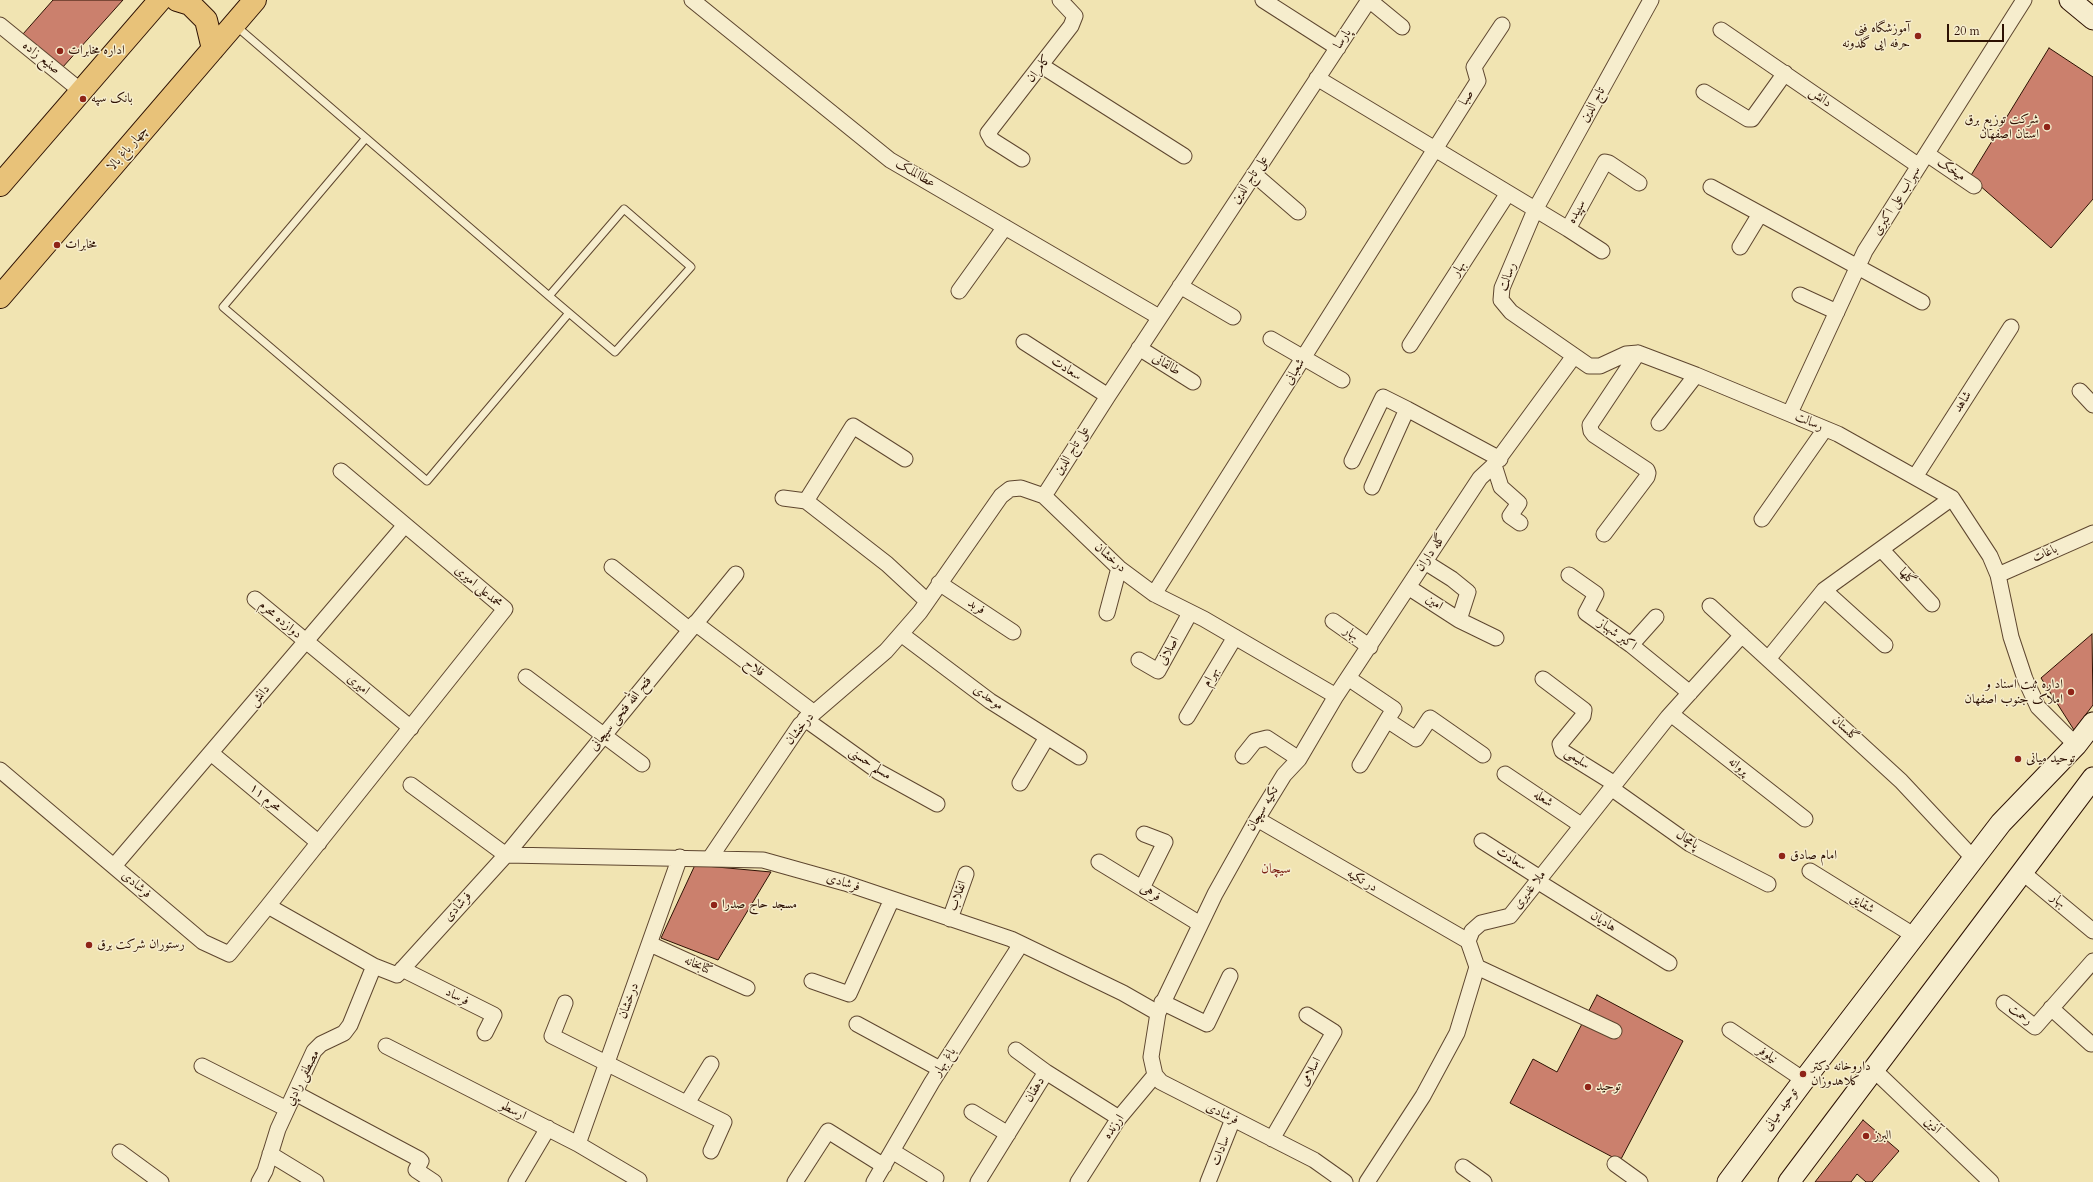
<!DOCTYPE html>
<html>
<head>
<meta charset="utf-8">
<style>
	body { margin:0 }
	#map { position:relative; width:2093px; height:1182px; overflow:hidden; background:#f1e4b2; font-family:Cardo,serif }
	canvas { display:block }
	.scale { position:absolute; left:1947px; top:24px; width:57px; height:18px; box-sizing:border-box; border:2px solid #2d1103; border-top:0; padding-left:5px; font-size:12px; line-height:14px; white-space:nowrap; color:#2d1103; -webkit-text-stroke:3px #f6edcd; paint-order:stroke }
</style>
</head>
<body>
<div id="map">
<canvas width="2093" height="1182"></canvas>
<div class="scale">20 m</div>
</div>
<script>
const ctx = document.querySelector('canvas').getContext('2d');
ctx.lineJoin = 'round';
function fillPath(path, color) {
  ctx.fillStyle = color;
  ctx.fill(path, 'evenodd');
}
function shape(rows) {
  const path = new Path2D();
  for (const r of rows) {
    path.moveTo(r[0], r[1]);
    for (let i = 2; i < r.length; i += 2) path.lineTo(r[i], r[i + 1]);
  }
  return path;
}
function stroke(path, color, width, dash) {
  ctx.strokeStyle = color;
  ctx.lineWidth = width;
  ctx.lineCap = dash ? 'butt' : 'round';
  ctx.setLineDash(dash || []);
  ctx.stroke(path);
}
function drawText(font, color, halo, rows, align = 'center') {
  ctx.font = font + ' Cardo,Amiri,serif';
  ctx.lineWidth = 3;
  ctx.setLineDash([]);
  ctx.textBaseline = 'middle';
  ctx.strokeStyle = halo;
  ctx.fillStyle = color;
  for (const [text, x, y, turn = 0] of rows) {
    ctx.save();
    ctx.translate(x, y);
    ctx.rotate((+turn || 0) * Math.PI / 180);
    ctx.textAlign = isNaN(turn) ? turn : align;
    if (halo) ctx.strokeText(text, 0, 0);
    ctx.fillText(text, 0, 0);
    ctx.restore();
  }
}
const building = shape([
	[53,0,123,0,62,68,23,34,53,0],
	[2049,48,2093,77,2093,199,2051,248,1970,177,2049,48],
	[2092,634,2093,705,2074,730,2041,678,2092,634],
	[695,865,771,872,718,960,661,938,695,865],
	[1597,995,1683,1041,1620,1161,1510,1103,1533,1059,1557,1072,1597,995],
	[1863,1120,1899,1151,1872,1182,1866,1182,1857,1174,1851,1182,1815,1182,1863,1120]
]);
fillPath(building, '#cb806d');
stroke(building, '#2d1103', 1);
const service = shape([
	[236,26,549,296,615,352,691,267,624,209,549,296],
	[366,138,223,307,427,481,569,313]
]);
const minor = shape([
	[692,0,890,160,1159,317],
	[1263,0,1338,48],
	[1369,0,1402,27],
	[1651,0,1535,210,1502,288,1501,300,1511,312,1589,366,1600,366,1626,354,1638,353,1696,375,1838,434,1952,498,1990,556,1998,575,2011,637,2025,679,2038,707,2076,745],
	[0,25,81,91],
	[1721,30,1919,166],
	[1042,66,1184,156],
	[1317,78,1568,229,1605,162,1609,163,1639,183],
	[1704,92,1748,119,1752,119,1785,73],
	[1927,154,1974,186],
	[1022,159,992,140,988,133,1071,26,1075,16,1060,0],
	[1254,174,1298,212],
	[1711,187,1922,302],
	[1568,229,1602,251],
	[1740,247,1760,214],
	[1180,286,1233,317],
	[959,291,1005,227],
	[1800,295,1837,312],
	[1271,339,1342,380],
	[1024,342,1108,396],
	[1410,345,1508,193],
	[1139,348,1193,382],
	[2080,391,2093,405],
	[1790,413,1865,251,2024,0],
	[1659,423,1696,375],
	[905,459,853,426,806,501,887,564,927,601],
	[1352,461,1383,397,1407,409],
	[1494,465,1501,487,1519,503,1510,516,1520,523],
	[1915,477,2011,327],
	[1372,487,1407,409,1500,459],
	[1044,496,1108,396,1369,0],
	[783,498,806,501],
	[1762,519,1825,429],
	[1604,534,1647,477,1648,473,1647,470,1594,435,1591,431,1590,425,1638,353],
	[1881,549,1932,604],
	[1425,562,1452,579,1468,592,1459,620,1496,638],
	[612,567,690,630],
	[1569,575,1596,594,1586,613,1631,645,1690,693],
	[1998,575,2093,533],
	[939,583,1013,632],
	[1408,587,1459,620],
	[1824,590,1885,645],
	[1154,594,1478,81,1474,67,1502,25],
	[255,599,411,728],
	[1710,606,1901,781,1974,859],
	[1107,613,1119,568],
	[1333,621,1370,647],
	[695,623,813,712],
	[901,634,990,701,1079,757],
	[1631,645,1656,617],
	[1768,659,1824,590,1952,498],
	[1139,660,1158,671,1190,613],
	[526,677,642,764],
	[1348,678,1394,709,1387,720,1416,739,1430,718,1483,755],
	[1543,679,1584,710,1583,716,1560,744,1562,751,1615,784],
	[1671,714,1805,819],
	[1187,717,1235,637],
	[805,719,879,772,937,804],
	[211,753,319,843],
	[1243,756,1255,741,1267,738,1299,759],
	[1360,765,1387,720],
	[0,770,203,942,229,954,268,906,374,966,397,975,506,855,763,860,845,883,1011,939,1123,993,1158,1013],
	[1505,774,1581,825],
	[1020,783,1047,737],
	[411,785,506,855,736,574],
	[1611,788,1690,844,1768,884],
	[1257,819,1468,941],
	[1482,841,1540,878],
	[710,858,800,725,886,651,920,612,1001,496,1010,489,1021,488,1044,496,1119,568,1154,594,1204,619,1336,696],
	[1099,862,1200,924],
	[114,866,405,525],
	[1810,871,1915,936],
	[2022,872,2093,931],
	[1537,881,1669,963],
	[1142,888,1165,842,1144,834],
	[268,906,505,609,341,471],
	[950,919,966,874],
	[650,944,747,988],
	[1477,967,1614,1031],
	[402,969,494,1015,485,1033],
	[812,981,849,994,892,899],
	[1162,1002,1207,1024,1230,976],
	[565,1003,552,1036,724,1122,711,1151],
	[2004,1003,2035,1027,2093,961],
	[2051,1008,2091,1044],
	[857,1024,940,1069],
	[1730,1030,1804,1080],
	[386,1046,578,1144,639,1180,637,1182],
	[1016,1050,1046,1072],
	[202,1066,287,1109],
	[1873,1069,1991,1182],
	[295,1093,419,1159,421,1161,416,1170,434,1182],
	[687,1103,711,1064],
	[972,1112,1008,1134],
	[1272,1139,1334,1032,1307,1015],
	[578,1144,680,857],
	[892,1151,936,1178],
	[120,1152,161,1182],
	[270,1154,316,1182],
	[1615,1164,1640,1182],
	[1463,1167,1484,1182],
	[259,1182,265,1171,278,1129,314,1051,321,1044,344,1033,350,1025,374,966],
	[516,1182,548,1128],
	[795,1182,828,1131,884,1166],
	[874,1182,932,1082,1021,944],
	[978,1182,1046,1072,1119,1118],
	[1078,1182,1119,1118,1155,1075],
	[1208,1182,1233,1119],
	[1345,1182,1314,1160,1161,1082,1155,1075,1151,1057,1158,1013,1215,894,1257,819,1284,775,1299,759,1336,696,1480,478,1494,465,1574,356],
	[1367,1182,1423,1096,1457,1033,1477,967,1468,941,1472,931,1481,923,1510,916,1668,717,1742,635]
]);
const secondary = shape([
	[2070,0,2093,19],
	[1728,1182,1804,1080,2001,823,2076,745,2093,723],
	[1789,1182,2093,778]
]);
const primary = shape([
	[177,0,190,4,206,20,213,49],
	[0,185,160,0],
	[0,297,255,0]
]);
stroke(service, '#5e462f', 9);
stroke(minor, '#5e462f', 17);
stroke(secondary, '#2d1103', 23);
stroke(primary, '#2d1103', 24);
stroke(service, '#f6edcd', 7);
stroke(minor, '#f6edcd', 15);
stroke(secondary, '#f6edcd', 21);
stroke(primary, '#e8c279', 22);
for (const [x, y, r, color] of [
	[1918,36,4,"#8f2418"],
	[60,51,4,"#8f2418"],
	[83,99,4,"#8f2418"],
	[2047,127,4,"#8f2418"],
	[57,245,4,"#8f2418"],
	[2071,692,4,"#8f2418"],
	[2018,759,4,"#8f2418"],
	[1782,856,4,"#8f2418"],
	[714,905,4,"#8f2418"],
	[89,945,4,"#8f2418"],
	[1803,1074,4,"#8f2418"],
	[1588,1087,4,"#8f2418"],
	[1866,1136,4,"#8f2418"]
]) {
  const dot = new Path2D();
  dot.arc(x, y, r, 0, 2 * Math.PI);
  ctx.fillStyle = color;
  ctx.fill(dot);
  stroke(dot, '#f6edcd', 1.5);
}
drawText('13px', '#2d1103', '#f6edcd', [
	["آموزشگاه فنی",1910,29,"right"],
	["حرفه ایی گلدونه",1910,44,"right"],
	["اداره مخابرات",68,51],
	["بانک سپه",91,99],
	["شرکت توزیع برق",2039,120,"right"],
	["استان اصفهان",2039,135,"right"],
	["مخابرات",65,245],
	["اداره ثبت اسناد و",2063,685,"right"],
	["املاک جنوب اصفهان",2063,700,"right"],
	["توحید میانی",2026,759],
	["امام صادق",1790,856],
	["مسجد حاج صدرا",722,905],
	["رستوران شرکت برق",97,945],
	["داروخانه دکتر",1811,1067],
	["کلاهدوزان",1811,1082],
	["توحید",1596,1087],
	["البرز",1874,1136]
], 'left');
drawText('13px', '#2d1103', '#f6edcd', [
	["پارسا",1343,39,-57],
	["صنیع زاده",41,58,39],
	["کامران",1039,69,-52],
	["صبا",1467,98,-58],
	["دانش",1820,98,35],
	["تاج الدین",1593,105,-61],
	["چهار باغ بالا",128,149,-49],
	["میخک",1951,170,34],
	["عطاالملک",915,174,30],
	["علی تاج الدین",1250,180,-56],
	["سهراب علی اکبری",1897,201,-58],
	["سپیده",1577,212,-62],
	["بهار",1459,269,-57],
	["رسالت",1508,277,-71],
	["طالقانی",1166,365,31],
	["سعادت",1066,369,32],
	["شعبانی",1295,372,-58],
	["شاهد",1963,402,-57],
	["رسالت",1809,422,23],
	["علی تاج الدین",1072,451,-58],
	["گله داران",1431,553,-56],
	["باغات",2045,554,-24],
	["درخشان",1110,558,42],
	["گلها",1907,577,47],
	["محمدعلی امیری",478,587,40],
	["امین",1434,603,34],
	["فربد",976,607,33],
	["دوازده محرم",280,620,40],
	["بهار",1351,634,35],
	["اکبر شهباز",1617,635,36],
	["اصلانی",1169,651,-61],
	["فلاح",754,668,37],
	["بهرام",1211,677,-60],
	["امیری",358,685,39],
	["دانش",260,696,-49],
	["موحدی",988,698,35],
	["فتح الله فتحی سیچانی",621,714,-51],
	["درخشان",800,729,-51],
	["گلستان",1845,729,43],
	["سلیمی",1577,759,35],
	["مسلم حسنی",870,764,34],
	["پروانه",1738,767,38],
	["۱۱ محرم",265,798,40],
	["شعله",1543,799,34],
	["تکیه سیچان",1263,809,-59],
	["پامچال",1687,840,32],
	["سعادت",1511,859,32],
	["در تکیه",1362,881,30],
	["فرشادی",843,883,17],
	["فرشادی",136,885,40],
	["ملا غدیری",1530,890,-52],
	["فرهی",1150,893,31],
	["انقلاب",958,896,-70],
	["بهار",2058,901,39],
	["شقایق",1862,904,32],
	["فرشادی",458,907,-48],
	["هادیان",1603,922,32],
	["کتابخانه",698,966,24],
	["فرساد",457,997,26],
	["درخشان",629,1001,-70],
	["رحمت",2020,1015,36],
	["نیلوفر",1767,1055,34],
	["باغ بهار",945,1062,-57],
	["اسلامی",1311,1072,-60],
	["مصطفی رادپی",303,1078,-63],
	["دهقان",1035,1090,-58],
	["توحید میانی",1781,1110,-54],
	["ارسطو",513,1111,27],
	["فرشادی",1222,1114,26],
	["آذین",1932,1126,44],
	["ارزنده",1114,1127,-55],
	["سادات",1221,1151,-69]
]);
drawText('14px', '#7a1f14', '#f6edcd', [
	["سیچان",1276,870]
]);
</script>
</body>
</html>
